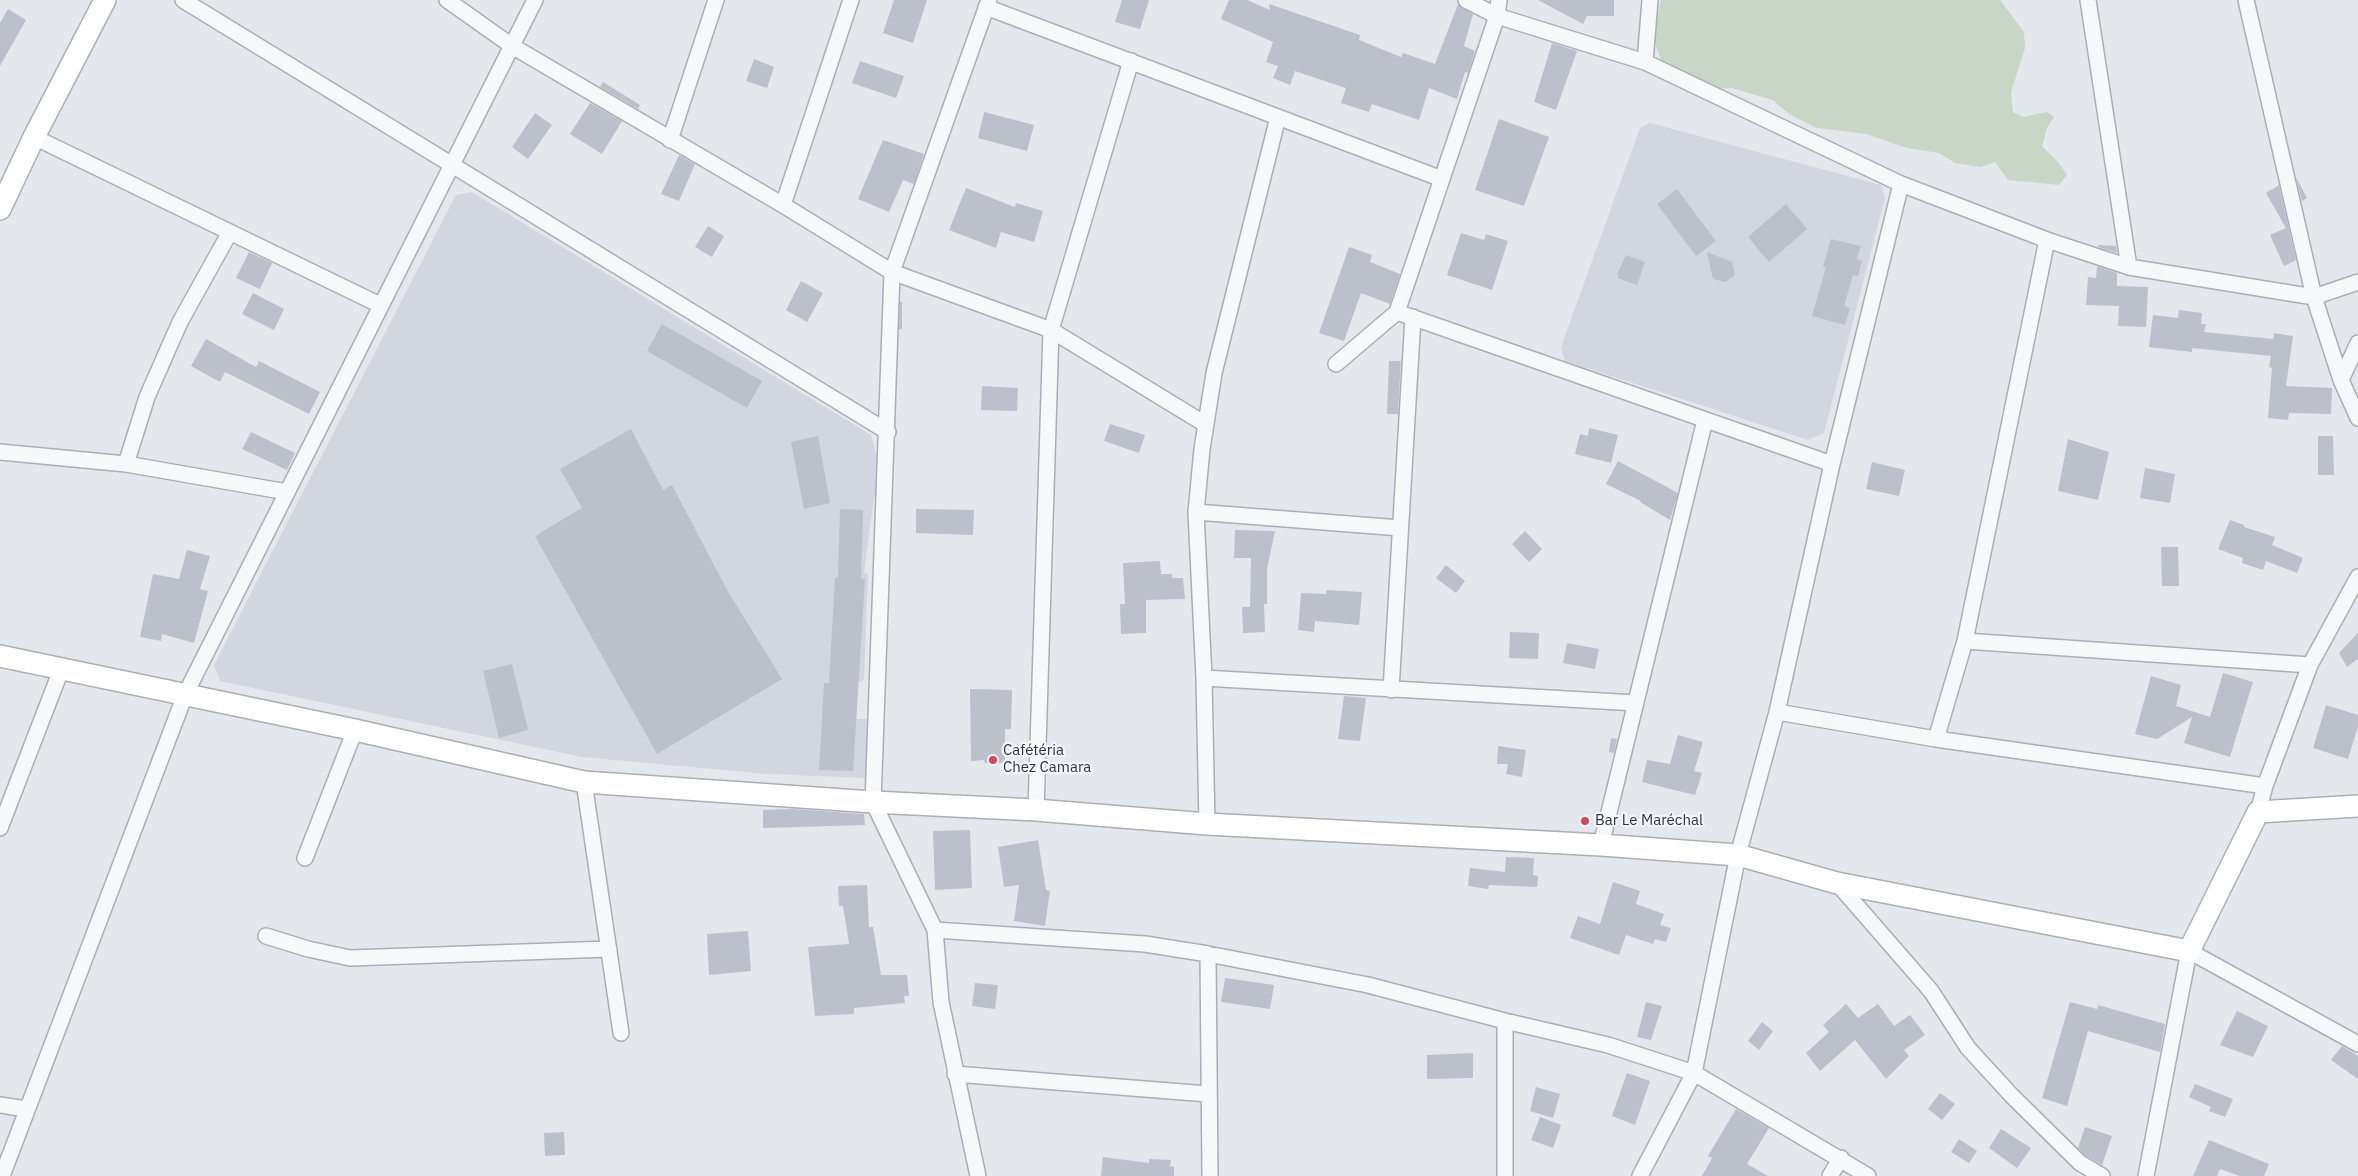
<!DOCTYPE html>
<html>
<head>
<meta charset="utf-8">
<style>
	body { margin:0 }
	canvas { display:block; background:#e4e7ec }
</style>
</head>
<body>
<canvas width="2358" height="1176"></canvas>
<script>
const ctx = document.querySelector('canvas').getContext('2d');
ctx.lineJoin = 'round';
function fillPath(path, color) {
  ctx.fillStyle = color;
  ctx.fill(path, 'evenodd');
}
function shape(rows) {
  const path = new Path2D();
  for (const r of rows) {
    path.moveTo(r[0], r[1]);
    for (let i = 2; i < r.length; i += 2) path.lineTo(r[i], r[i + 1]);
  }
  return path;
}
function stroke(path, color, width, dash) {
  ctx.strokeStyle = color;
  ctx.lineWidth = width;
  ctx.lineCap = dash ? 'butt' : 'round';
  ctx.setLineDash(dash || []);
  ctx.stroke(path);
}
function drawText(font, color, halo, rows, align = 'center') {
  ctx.font = font + ' "IBM Plex Sans",sans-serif';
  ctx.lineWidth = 4.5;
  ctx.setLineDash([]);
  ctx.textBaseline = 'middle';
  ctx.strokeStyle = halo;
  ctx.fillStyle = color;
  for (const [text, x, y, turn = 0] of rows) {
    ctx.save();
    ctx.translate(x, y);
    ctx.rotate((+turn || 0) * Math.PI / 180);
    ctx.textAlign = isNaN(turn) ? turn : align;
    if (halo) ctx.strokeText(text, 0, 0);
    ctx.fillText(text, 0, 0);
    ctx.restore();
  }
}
fillPath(shape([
	[1650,123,1881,185,1885,198,1824,433,1808,440,1565,361,1561,347,1640,128],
	[472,192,871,435,884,485,881,499,874,498,864,572,868,574,864,680,857,683,856,719,868,719,866,778,768,774,582,757,220,681,214,665,456,195]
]), '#d2d6de');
fillPath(shape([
	[1661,0,2000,0,2024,32,2025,48,2011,92,2013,112,2023,117,2047,112,2054,117,2047,128,2042,146,2058,162,2067,175,2059,185,2008,180,1995,162,1981,167,1955,163,1939,153,1907,148,1866,134,1817,128,1789,114,1773,100,1731,88,1709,89,1665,71,1653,37]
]), '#c9d6c5');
fillPath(shape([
	[894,0,927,0,913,43,883,33],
	[1122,0,1149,0,1140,29,1115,22],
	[1229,0,1247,0,1270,10,1269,4,1360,35,1359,40,1401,57,1403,53,1435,64,1458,4,1473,14,1464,46,1475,51,1468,73,1465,72,1457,99,1429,88,1419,120,1372,104,1369,112,1341,103,1346,88,1295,71,1290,85,1273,78,1278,66,1266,62,1273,42,1221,19],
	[1538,0,1614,0,1614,16,1587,16,1583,24],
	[8,9,26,20,0,66,0,23],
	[1552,43,1577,51,1556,110,1534,102],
	[754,59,774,67,767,88,746,81],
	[860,61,904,76,896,98,852,83],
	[603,82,640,105,638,109,600,87],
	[590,103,622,121,602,154,570,134],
	[984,112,1034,125,1027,151,978,138],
	[535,113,552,125,528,159,512,147],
	[1499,119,1549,137,1524,206,1475,190],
	[883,140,924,154,914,184,903,180,889,212,858,199],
	[679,155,695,164,679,201,661,194],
	[2296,177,2307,198,2302,201],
	[2279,185,2296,260,2284,266,2270,235,2286,228,2266,193],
	[966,188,1015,207,1016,203,1043,211,1034,242,1001,232,996,248,949,230],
	[1677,189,1716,241,1696,256,1657,204],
	[1786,204,1807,229,1769,262,1748,237],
	[708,226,724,236,712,257,695,247],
	[1461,233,1484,240,1486,234,1508,241,1492,290,1447,275],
	[1831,239,1861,246,1857,259,1862,261,1858,276,1853,275,1844,306,1850,308,1845,325,1812,316,1826,267,1823,267],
	[2098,245,2116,246,2117,253,2098,247],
	[1349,247,1372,255,1370,262,1400,274,1390,304,1361,293,1344,341,1319,333],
	[249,252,272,263,260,289,236,278],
	[1707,252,1732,262,1735,275,1725,282,1713,279],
	[1626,255,1645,262,1637,285,1618,278,1619,275,1617,274],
	[2097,266,2117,273,2117,286,2148,287,2146,327,2118,326,2119,306,2086,305,2088,277,2096,278],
	[801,281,823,293,807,322,786,310],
	[253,293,284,309,274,330,242,314],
	[900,302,902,302,902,329,899,329],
	[2179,310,2202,313,2201,324,2206,324,2204,332,2273,339,2274,333,2293,336,2286,386,2332,388,2331,414,2289,413,2288,420,2268,418,2272,368,2269,367,2271,356,2192,348,2192,352,2149,347,2153,315,2178,318],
	[662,324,762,381,747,408,647,351],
	[206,339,256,367,259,361,320,392,309,414,225,372,220,382,191,366],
	[1401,358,1398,414,1387,414,1389,361,1401,361],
	[982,386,1018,388,1017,411,981,410],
	[1110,424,1145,435,1139,453,1104,441],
	[1589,428,1618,435,1611,463,1575,454,1580,434,1588,436],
	[631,429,663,490,672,485,727,590,782,679,657,754,535,536,582,508,560,469],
	[251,432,295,453,287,470,242,449],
	[818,436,830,503,804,509,791,442],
	[2318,436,2333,436,2334,475,2318,475],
	[2068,439,2109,452,2098,500,2058,491],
	[1618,461,1678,493,1670,520,1640,502,1641,501,1606,484],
	[1872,462,1905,470,1899,496,1866,489],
	[2145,468,2175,474,2170,503,2140,498],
	[840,509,863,510,861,579,865,579,853,771,819,770,824,683,829,683,835,578,838,578],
	[916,509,974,510,973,535,916,533],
	[2230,520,2244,525,2244,527,2275,537,2272,545,2303,558,2297,573,2266,561,2263,570,2242,563,2243,558,2218,549],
	[1235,530,1275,531,1267,569,1267,604,1264,604,1265,632,1243,633,1242,607,1250,607,1251,558,1234,558],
	[1525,531,1542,549,1529,562,1512,544],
	[2161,547,2178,547,2179,586,2162,586],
	[187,550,210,556,200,589,208,591,194,643,162,634,161,641,140,637,153,574,179,579],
	[1160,561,1161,574,1172,574,1172,578,1183,578,1185,599,1146,600,1146,633,1121,634,1120,604,1125,604,1123,563],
	[1446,565,1465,581,1456,593,1436,578],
	[1327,590,1362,592,1359,625,1315,621,1314,632,1298,630,1301,593,1326,594],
	[1510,632,1539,633,1538,659,1509,658],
	[2358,633,2358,659,2347,667,2339,653],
	[1567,643,1599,649,1595,669,1563,663],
	[512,664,528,730,499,738,483,671],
	[2223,673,2253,682,2230,757,2184,743,2192,717,2157,739,2135,734,2151,676,2181,685,2176,706,2210,717],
	[970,689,1012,690,1011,729,1005,729,1005,763,985,763,984,760,971,761],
	[1344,696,1366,698,1360,741,1338,739],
	[2326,705,2358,715,2358,727,2348,759,2313,748],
	[1678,735,1703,742,1694,771,1702,773,1695,795,1642,782,1647,760,1670,764],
	[1611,738,1617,739,1614,753,1609,752],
	[1498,746,1526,750,1522,777,1506,774,1508,764,1497,764],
	[793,809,864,814,865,825,763,828,763,810],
	[970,830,972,888,935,890,933,831],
	[1038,840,1046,890,1050,891,1045,926,1014,921,1019,885,1004,887,998,847],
	[1506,857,1534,858,1533,875,1538,876,1537,887,1489,885,1488,889,1468,886,1470,868,1505,872],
	[1613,882,1640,891,1636,904,1664,914,1660,925,1671,928,1666,942,1655,939,1653,944,1626,935,1619,955,1570,938,1578,916,1600,924],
	[867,885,869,927,873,927,881,975,907,975,909,996,904,996,905,1003,854,1008,854,1014,815,1016,808,947,849,944,843,906,839,906,838,886],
	[748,931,751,971,709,975,707,934],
	[1225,978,1274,985,1270,1009,1221,1002],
	[975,983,998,985,995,1009,972,1006],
	[1646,1002,1662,1006,1651,1040,1637,1037],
	[2070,1002,2097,1009,2098,1005,2165,1024,2160,1052,2088,1031,2067,1106,2042,1098],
	[1846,1004,1858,1018,1878,1004,1894,1026,1910,1015,1925,1035,1904,1050,1909,1056,1886,1079,1855,1040,1820,1071,1806,1053,1829,1032,1823,1025],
	[2237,1011,2268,1026,2253,1057,2220,1045],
	[1762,1022,1773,1031,1759,1050,1748,1041],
	[2342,1046,2358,1056,2358,1079,2331,1060],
	[1473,1053,1473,1078,1427,1079,1427,1055],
	[1627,1073,1650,1081,1635,1125,1612,1116],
	[2195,1084,2233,1099,2225,1117,2209,1111,2211,1107,2189,1097],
	[1536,1087,1560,1094,1553,1118,1530,1111],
	[1940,1093,1955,1104,1942,1120,1928,1109],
	[1736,1109,1769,1128,1747,1164,1768,1176,1702,1176,1712,1158,1708,1156],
	[1540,1117,1561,1125,1553,1148,1531,1140],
	[2085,1127,2112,1136,2102,1165,2086,1156,2078,1148],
	[2001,1129,2031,1148,2017,1168,1989,1148],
	[564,1132,565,1155,545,1156,544,1133],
	[1959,1139,1977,1151,1969,1163,1951,1152],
	[2209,1140,2269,1164,2264,1176,2240,1176,2220,1169,2217,1176,2193,1176],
	[1103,1157,1149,1163,1149,1159,1171,1160,1170,1166,1174,1167,1174,1176,1101,1176]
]), '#bbc0ca');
const street = shape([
	[183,0,888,432],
	[447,0,512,46,783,205,892,272,1051,330,1205,424],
	[1466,0,1497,16,1645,62,1901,184,2047,240,2129,267,2314,297,2358,282],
	[2088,0,2129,267],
	[2246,0,2314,297,2341,380,2358,418],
	[986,7,1442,179],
	[1645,62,1650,0],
	[34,137,380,305],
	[670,140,716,0],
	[783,205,851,0],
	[1397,312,1832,464],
	[1336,364,1397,312,1497,16,1499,0],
	[2341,380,2358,343],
	[0,452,126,464,287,492],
	[126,464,147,397,180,322,230,232],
	[1196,512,1400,528],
	[1965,641,2310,665],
	[1204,678,1636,703],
	[1391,690,1413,317],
	[1777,712,1936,739,2265,786],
	[1936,739,1965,641,2047,240],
	[584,782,621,1033],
	[1036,810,1051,330,1131,61],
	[2258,812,2265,786,2310,665,2358,577],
	[1207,824,1204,678,1196,512,1202,449,1214,373,1278,117],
	[0,828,61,670],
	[1601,845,1705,420],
	[305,858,355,730],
	[1837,883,1931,991,1968,1048,2012,1096,2080,1163,2102,1176],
	[935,930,1145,944,1208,954,1368,985,1505,1021,1608,1045,1694,1073,1868,1176],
	[266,936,308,949,350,958,609,949],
	[1208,954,1210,1176],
	[955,1074,1208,1094],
	[0,1105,26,1109],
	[2,1176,185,695,535,0],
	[978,1176,941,1002,935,930,873,802,892,272,989,0],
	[1505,1176,1505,1021],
	[1640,1176,1694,1073,1738,855,1777,712,1832,464,1901,184],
	[1830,1176,1841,1158],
	[2146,1176,2189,951,2358,1044]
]);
const secondary = shape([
	[0,209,34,137,105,0],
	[0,656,355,730,584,782,873,802,1036,810,1207,824,1601,845,1738,855,1837,883,2189,951,2258,812,2358,806]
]);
stroke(street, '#a9aeb7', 18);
stroke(secondary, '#a9aeb7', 24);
stroke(street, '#f7f8fa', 15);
stroke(secondary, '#fff', 21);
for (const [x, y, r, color] of [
	[993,760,5,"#d1495b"],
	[1585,821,5,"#d1495b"]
]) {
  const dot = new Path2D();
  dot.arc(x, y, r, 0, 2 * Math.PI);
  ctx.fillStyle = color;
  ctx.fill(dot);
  stroke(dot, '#f4f6f9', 2);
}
drawText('15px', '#2b3445', '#f4f6f9', [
	["Cafétéria",1003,751],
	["Chez Camara",1003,768],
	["Bar Le Maréchal",1595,821]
], 'left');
</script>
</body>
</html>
